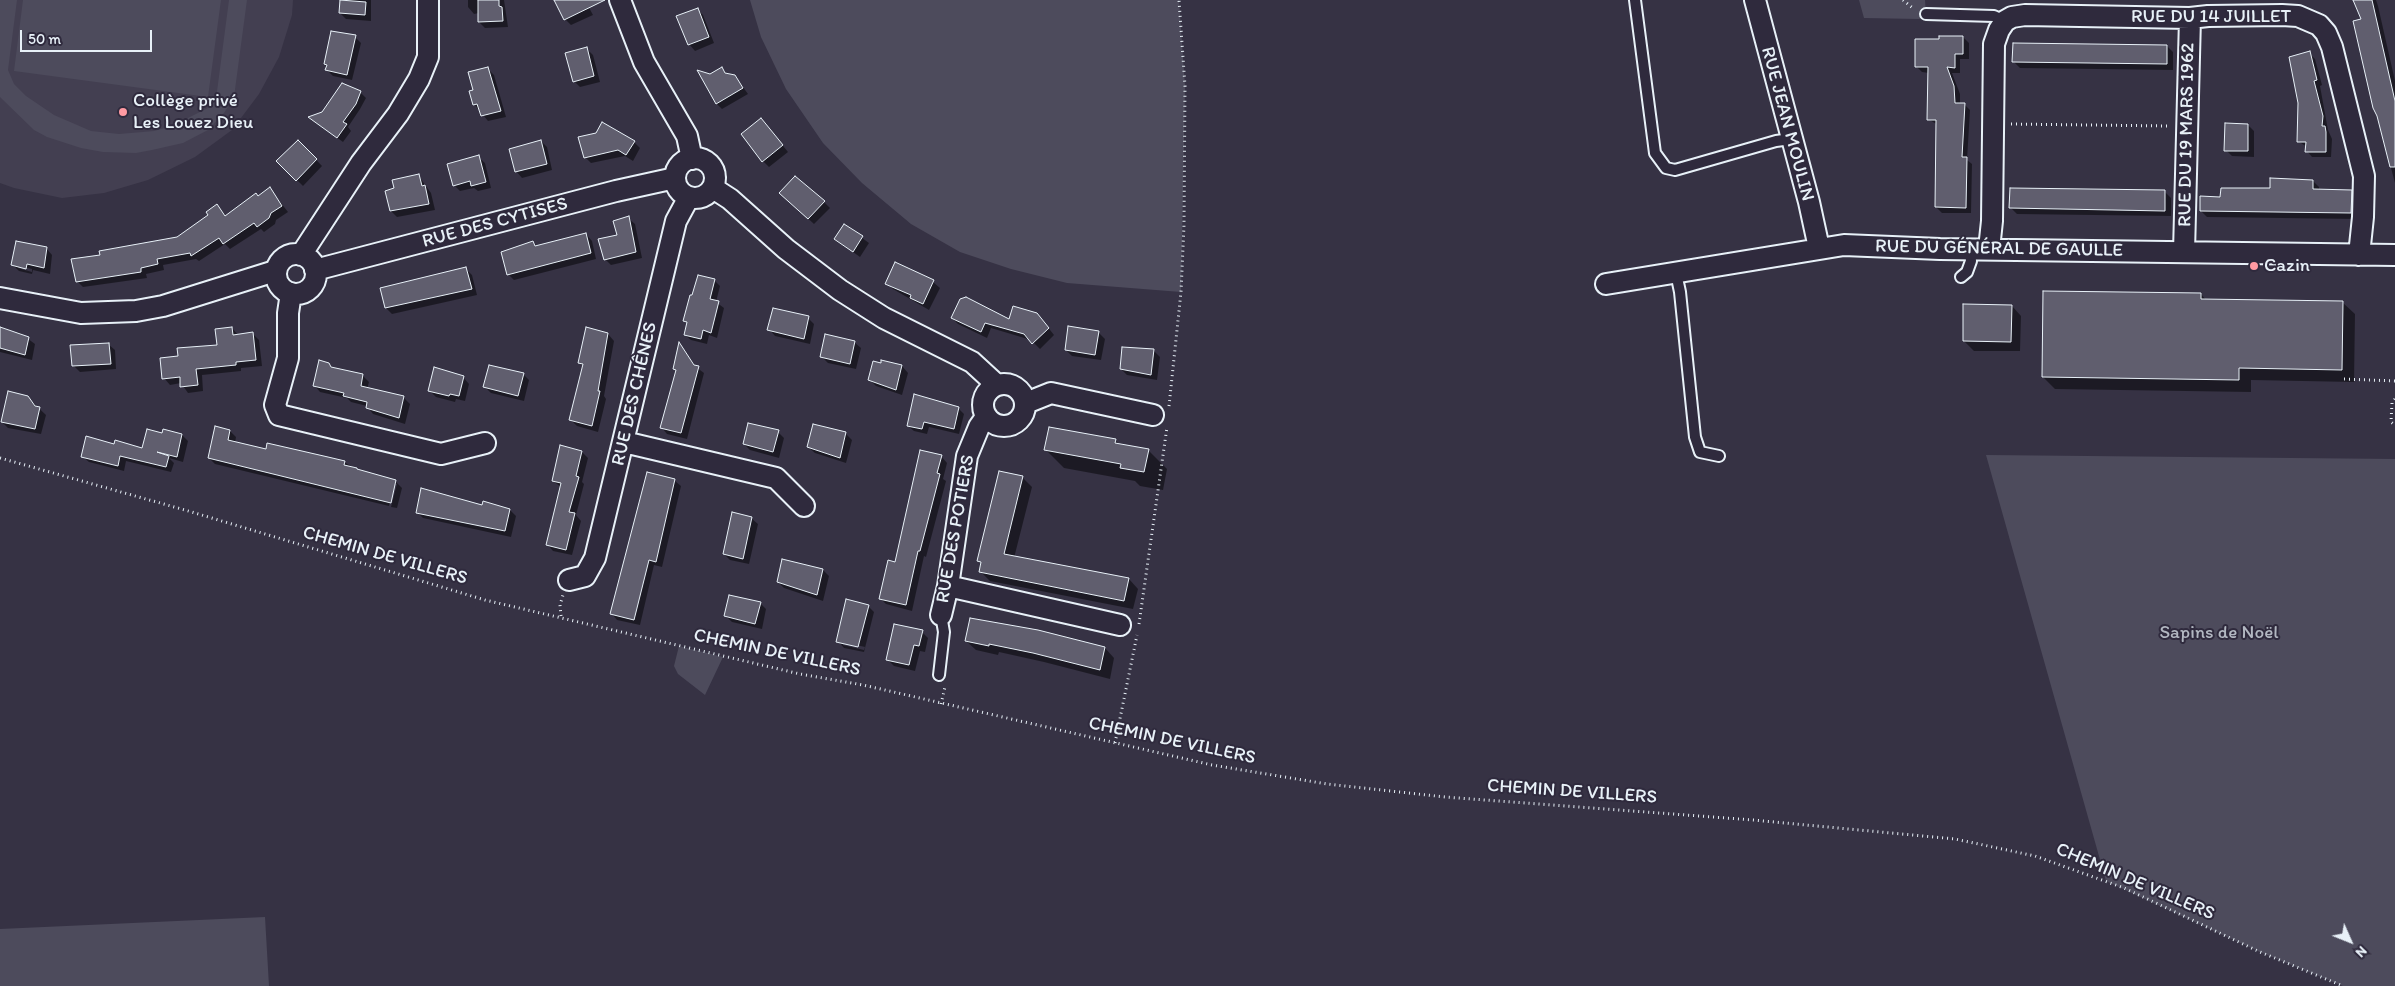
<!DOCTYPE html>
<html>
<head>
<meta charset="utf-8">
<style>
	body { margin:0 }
	#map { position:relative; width:2395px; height:986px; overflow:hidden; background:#363244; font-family:Itim,sans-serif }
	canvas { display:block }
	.north { position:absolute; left:2325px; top:916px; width:50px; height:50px; -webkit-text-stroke:4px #2f2a3d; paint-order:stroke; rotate:134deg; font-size:14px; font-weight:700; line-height:20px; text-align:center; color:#e8f1f8 }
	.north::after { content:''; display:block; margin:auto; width:18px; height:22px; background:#e8f1f8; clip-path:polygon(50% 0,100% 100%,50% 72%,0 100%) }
	.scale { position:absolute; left:20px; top:30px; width:132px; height:22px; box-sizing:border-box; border:2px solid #e8f1f8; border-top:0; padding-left:6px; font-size:15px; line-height:18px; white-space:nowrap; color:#e8f1f8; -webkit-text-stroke:4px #2f2a3d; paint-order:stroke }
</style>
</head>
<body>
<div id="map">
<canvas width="2395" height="986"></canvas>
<div class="north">N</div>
<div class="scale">50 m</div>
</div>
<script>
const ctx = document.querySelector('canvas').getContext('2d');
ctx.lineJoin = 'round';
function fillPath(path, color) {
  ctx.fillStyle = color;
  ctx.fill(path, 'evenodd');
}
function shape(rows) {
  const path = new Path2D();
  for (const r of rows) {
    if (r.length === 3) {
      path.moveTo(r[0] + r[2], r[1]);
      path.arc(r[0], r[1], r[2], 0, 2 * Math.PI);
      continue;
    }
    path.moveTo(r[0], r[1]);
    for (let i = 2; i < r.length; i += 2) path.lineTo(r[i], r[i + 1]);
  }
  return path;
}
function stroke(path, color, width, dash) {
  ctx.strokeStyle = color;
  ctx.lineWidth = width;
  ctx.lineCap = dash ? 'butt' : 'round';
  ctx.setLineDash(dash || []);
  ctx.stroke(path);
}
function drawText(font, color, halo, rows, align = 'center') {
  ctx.font = font + ' Itim,sans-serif';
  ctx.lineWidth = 4;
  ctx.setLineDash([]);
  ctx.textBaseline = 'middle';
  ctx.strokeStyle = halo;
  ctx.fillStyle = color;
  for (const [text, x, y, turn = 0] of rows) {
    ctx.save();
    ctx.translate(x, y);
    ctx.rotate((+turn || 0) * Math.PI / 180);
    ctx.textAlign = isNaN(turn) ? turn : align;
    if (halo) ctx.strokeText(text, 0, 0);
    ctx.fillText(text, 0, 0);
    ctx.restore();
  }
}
fillPath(shape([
	[0,0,293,0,292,15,279,57,259,94,232,130,195,157,148,180,104,193,62,198,14,188,0,183]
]), '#433f51');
fillPath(shape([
	[0,0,17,0,8,70,14,84,26,96,54,115,91,131,119,134,154,131,172,126,210,107,216,99,229,0,247,0,234,97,224,113,208,130,183,143,152,150,136,153,103,152,81,148,47,137,34,130,0,97],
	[23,0,221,0,208,97,14,71],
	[750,0,1179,0,1185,86,1181,292,1067,283,1011,269,960,252,911,224,862,183,823,143,786,89,761,37],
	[1859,0,1925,0,1926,14,1919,19,1864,18],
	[1986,455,2395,459,2395,986,2343,986,2260,952,2106,881],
	[679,646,723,657,705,695,678,674,674,666],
	[265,917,269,986,0,986,0,929]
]), '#4d4b5c');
fillPath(shape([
	[341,0,371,0,371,21,346,19,340,13],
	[468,0,504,0,508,27,485,28,479,22,479,13,474,14,468,7],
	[556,0,585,0,593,15,571,25,565,19],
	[2354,0,2376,0,2378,6,2395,81,2395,183,2369,85,2363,20],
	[697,9,703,15,714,43,695,51,689,44],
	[355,37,361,43,352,80,333,76,327,70,325,64],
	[1963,37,1969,43,1969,59,1960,59,1960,73,1952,73,1960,94,1960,104,1964,104,1970,110,1967,160,1972,164,1971,213,1942,213,1936,207,1938,125,1928,119,1929,73,1922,72,1916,66,1940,41],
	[2167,46,2173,52,2173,70,2020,68,2014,62],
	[587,49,593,55,600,82,580,87,574,81],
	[2309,53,2315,59,2322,85,2320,86,2328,130,2332,139,2331,157,2312,157,2307,151,2307,147,2298,141],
	[488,69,494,75,506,117,488,121,474,104],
	[722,69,727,74,735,76,748,94,722,109,717,104,699,72,710,75],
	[360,92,366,98,360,109,348,127,351,131,343,142,310,118,322,113],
	[2248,125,2254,131,2254,157,2232,156,2226,150],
	[767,126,788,152,769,167,763,161],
	[298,141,322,166,303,186,278,161],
	[541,141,547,147,552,170,522,178,516,171],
	[634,142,640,148,633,161,625,156,591,163,585,157],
	[478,157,485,163,491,188,478,191,474,188,460,191,454,185],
	[418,175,431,193,435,210,397,217,391,211,396,189],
	[2313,181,2319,187,2319,190,2351,191,2357,197,2357,219,2207,217,2201,211,2222,198],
	[270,189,288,212,276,220,275,224,264,232,261,229,230,249,225,244,199,261,196,259,163,265,164,270,146,274,147,278,83,287,77,281,101,256,177,238,210,216,217,205,226,216],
	[2165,192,2171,198,2171,216,2017,214,2011,208],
	[787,199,824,202,830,208,814,224],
	[628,218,635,224,642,258,611,265,605,259],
	[844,225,869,243,860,257,835,239],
	[586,234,592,241,596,259,514,280,508,274,533,242,538,247],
	[46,248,52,255,50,274,33,270,32,274,19,271,13,265],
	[18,266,32,269,32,272,18,268],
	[895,264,933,282,940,288,929,310,893,289,887,283],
	[466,269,472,275,477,295,392,314,386,308],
	[714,280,720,286,716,302,724,308,717,338,709,335,707,344,691,340,685,335,688,324,685,321],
	[2201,294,2206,300,2342,302,2355,314,2354,382,2251,380,2251,392,2055,389,2043,377],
	[2012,306,2021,316,2020,351,1974,351,1964,341],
	[808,318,814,324,810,344,775,336,769,329],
	[952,318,1043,321,1054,335,1040,349,1031,340,991,328,987,338,958,324],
	[232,328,238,335,253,334,259,340,262,366,241,368,241,371,202,375,203,391,188,393,181,383,170,385,164,378,179,357,218,346],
	[0,329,20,333,35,344,32,360,0,352],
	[587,329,608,334,614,341,604,396,606,399,598,432,577,426,571,420,584,367,580,363],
	[1099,333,1105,339,1101,360,1072,356,1066,350],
	[854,342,861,348,856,369,828,363,822,357],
	[108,344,115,350,116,369,80,372,74,366],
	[680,344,696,367,704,373,687,439,667,434,662,428,677,372,674,369],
	[1153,350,1160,357,1157,380,1127,375,1121,369],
	[329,364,334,369,363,376,369,382,367,389,403,397,410,404,405,424,373,414,367,406,351,402,347,398,320,392,314,385],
	[882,364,902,366,908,373,902,395,876,386,870,380],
	[523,374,529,380,524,401,491,393,485,387],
	[463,377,469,384,465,401,456,399,455,402,436,397,430,391],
	[27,397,46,415,41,434,8,428,2,422],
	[958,408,964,414,959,434,929,427,927,434,914,431,908,426],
	[216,428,230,431,236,437,235,443,267,450,344,462,359,471,396,482,402,488,397,508,391,507,397,484,394,484,389,506,215,464,209,458],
	[778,432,784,438,779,458,750,450,744,444],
	[845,433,852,440,846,463,815,453,808,447],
	[182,435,188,441,183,462,169,458,174,463,171,472,126,461,124,471,89,462,83,457,115,445,143,450],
	[1115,440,1120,445,1148,450,1167,469,1163,490,1140,486,1135,481,1064,468,1046,450],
	[582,452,588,458,582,482,584,484,576,515,581,521,572,555,553,551,547,544,561,487,553,481],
	[941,456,947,463,943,479,946,481,926,557,924,556,912,611,886,604,880,598],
	[648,474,675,481,681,486,662,567,654,565,640,625,617,620,612,614],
	[1022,477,1032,487,1014,558,1129,579,1138,589,1133,609,990,581,981,572,982,564,979,561],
	[484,502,510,510,516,516,511,537,423,518,417,512,483,507],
	[751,518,758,524,749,564,730,560,724,554],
	[783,560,823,570,829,576,823,601,784,588,778,582],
	[760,603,766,609,762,629,732,622,726,616],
	[868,606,874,612,864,652,844,648,838,641],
	[843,642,865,647,864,650,843,645],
	[922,632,928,638,925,652,920,651,915,671,894,666,888,660],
	[966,641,1105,648,1114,658,1110,679,1044,662,999,652,998,655,976,650]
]), '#0007');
const building = shape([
	[340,0,366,2,365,15,339,13,340,0],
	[478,0,499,0,499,6,502,7,503,21,478,22,478,0],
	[554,0,605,0,564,20,554,0],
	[2353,0,2372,0,2395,101,2395,167,2390,167,2377,116,2373,108,2353,21,2361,19,2353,0],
	[698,8,709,37,688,45,676,16,698,8],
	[331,31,356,35,347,75,325,70,327,65,324,64,331,31],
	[1939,36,1963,36,1963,54,1955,54,1955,68,1947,67,1954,86,1955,103,1965,103,1962,157,1967,157,1966,208,1935,207,1936,120,1927,120,1928,67,1915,67,1915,39,1939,39,1939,36],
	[2013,43,2167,45,2167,64,2012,62,2013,43],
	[587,47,594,76,573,82,565,53,587,47],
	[2310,51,2317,80,2314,81,2323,116,2322,126,2325,126,2326,132,2326,152,2305,152,2306,142,2297,142,2298,103,2289,57,2310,51],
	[488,67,501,111,481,116,477,104,473,105,469,91,473,90,468,72,488,67],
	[722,67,725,73,735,75,743,88,716,104,697,70,710,74,722,67],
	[342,83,361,91,356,104,343,122,347,124,337,138,308,117,322,112,342,83],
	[761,118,783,145,762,162,741,134,761,118],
	[602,122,635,141,626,155,618,150,584,158,578,137,596,133,602,122],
	[2225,123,2248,124,2248,151,2224,151,2225,123],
	[298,140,317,159,296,181,276,161,298,140],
	[541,140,547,164,515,172,509,149,541,140],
	[479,155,486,182,471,186,470,181,453,186,447,164,479,155],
	[419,174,422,186,425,185,429,204,390,211,385,191,394,188,392,180,419,174],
	[795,176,825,201,808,219,779,193,795,176],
	[2270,178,2313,180,2313,189,2352,190,2351,213,2200,211,2200,196,2220,197,2221,188,2270,188,2270,178],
	[270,187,282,206,271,213,269,218,257,227,254,223,223,244,219,238,191,256,190,253,157,259,158,264,141,268,141,272,76,282,71,259,100,255,99,251,177,237,208,215,206,212,217,204,225,216,256,193,258,196,270,187],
	[2010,188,2165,190,2165,211,2009,208,2010,188],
	[629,216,636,252,604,260,598,239,617,235,613,221,629,216],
	[844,224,863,236,853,252,834,239,844,224],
	[586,233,591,253,507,275,501,252,533,241,535,246,586,233],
	[16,241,47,247,44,268,27,264,26,269,11,265,16,241],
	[895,262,934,280,923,304,910,298,911,295,885,284,895,262],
	[466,267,472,289,385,308,380,288,466,267],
	[698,275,715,279,710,299,719,301,711,333,703,330,701,339,684,335,687,322,683,321,690,295,692,295,698,275],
	[2043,291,2201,293,2201,299,2343,301,2342,370,2239,368,2239,380,2042,377,2043,291],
	[966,297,1009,319,1013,306,1037,313,1049,328,1032,344,1024,334,985,323,981,332,951,318,960,299,966,297],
	[1963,304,2012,305,2011,342,1963,341,1963,304],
	[773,308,809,316,804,339,767,330,773,308],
	[1068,326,1099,331,1095,355,1065,350,1068,326],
	[0,327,29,337,25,355,0,348,0,327],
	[232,327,233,335,253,332,256,360,236,362,236,365,196,369,198,385,180,387,180,377,162,379,160,358,178,356,177,348,217,345,215,329,232,327],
	[586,327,608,333,598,391,600,391,592,426,569,420,583,364,578,363,586,327],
	[825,334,855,341,850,364,820,357,825,334],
	[679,342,694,365,699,366,681,433,660,428,676,370,673,369,679,342],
	[109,343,111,364,72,366,70,345,109,343],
	[1122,347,1154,349,1151,375,1120,369,1122,347],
	[319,360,329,363,331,367,363,374,361,386,404,396,399,418,366,408,367,402,343,396,344,393,313,386,319,360],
	[881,360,902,365,896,390,868,380,873,361,881,363,881,360],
	[489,365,524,373,518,396,483,387,489,365],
	[434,367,464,376,459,396,450,394,449,396,428,391,434,367],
	[8,391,28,396,35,406,40,407,35,429,1,422,8,391],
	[914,394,959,407,954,429,924,422,922,429,907,426,914,394],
	[748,423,779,430,773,452,743,444,748,423],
	[813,424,846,432,840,458,807,447,813,424],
	[215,426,230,430,228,440,266,449,267,443,328,457,345,461,344,465,357,468,357,469,396,480,391,503,208,458,215,426],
	[1049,427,1116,439,1115,443,1149,449,1144,472,1120,468,1121,464,1044,450,1049,427],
	[147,429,162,433,163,429,182,434,177,457,157,452,169,456,166,467,120,456,118,466,81,457,86,436,114,444,115,440,142,448,147,429],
	[560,445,582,451,576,476,579,477,569,512,575,513,566,550,546,545,561,483,552,481,560,445],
	[920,450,942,455,937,473,940,474,920,551,918,551,906,605,879,599,888,560,895,562,920,450],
	[999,471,1023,476,1004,554,1129,578,1124,601,979,572,981,562,977,561,999,471],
	[647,472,675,479,656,562,649,560,634,620,610,614,647,472],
	[421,488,482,505,483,501,510,509,505,531,416,513,421,488],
	[732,512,752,517,743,559,723,554,732,512],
	[782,559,823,569,817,595,777,582,782,559],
	[729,595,761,602,755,624,724,616,729,595],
	[846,599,869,605,858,647,836,642,846,599],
	[970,618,1038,630,1105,647,1100,670,1033,653,989,644,989,646,965,641,970,618],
	[894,624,923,630,919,646,914,645,909,665,886,660,894,624]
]);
fillPath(building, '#605e6e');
stroke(building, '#e8f1f8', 1);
const service = shape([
	[1635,0,1655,153,1666,168,1675,170,1776,141,1791,139],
	[1926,14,1994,16,2005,21],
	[1676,273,1680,292,1695,437,1700,452,1719,456],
	[1961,277,1967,272,1971,261,1970,249],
	[939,675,944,632,941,615]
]);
const minor = shape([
	[620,0,644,62,687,136,692,159],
	[1755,0,1809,202,1819,248],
	[695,178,20],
	[713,188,730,199,786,249,840,290,884,318,972,362,997,385],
	[1989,249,1992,221,1994,44,1999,30,2005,21,2012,17,2025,15,2190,18,2208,16,2282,15,2298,16,2319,25,2326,33,2332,47,2364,176,2363,217,2359,255],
	[2184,252,2190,18],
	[296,274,20],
	[301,255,361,163,398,114,419,79,428,57,428,0],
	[315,270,616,191,675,178],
	[1606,284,1844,245,1940,249,2395,255],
	[291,293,288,313,288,358,275,405,279,415,441,454,485,443],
	[0,298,81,313,136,311,163,306,275,271],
	[1004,405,21],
	[1026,403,1051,393,1153,415],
	[624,442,776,478,804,506],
	[569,580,585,576,595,558,676,221,689,197],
	[948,586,1120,625],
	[941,615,948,586,967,456,979,427,986,417]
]);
stroke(service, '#e8f1f8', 14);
stroke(minor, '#e8f1f8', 24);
stroke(shape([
	[1903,0,1914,9],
	[2011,124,2170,126],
	[2344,379,2395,381],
	[2395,399,2392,403,2391,422,2395,425],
	[1169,406,1181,292,1184,225,1185,86,1179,0],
	[0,458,185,510,485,600,800,674,863,685,1212,765,1327,784,1445,797,1753,820,1955,839,2035,856,2124,888,2260,952,2343,986],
	[561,616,560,605,563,595],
	[1139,624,1167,427],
	[941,704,945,687],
	[1115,743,1137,635]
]), '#e8f1f8', 3, [1, 4]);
stroke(service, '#2f2a3d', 10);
stroke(minor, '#2f2a3d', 20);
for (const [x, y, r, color] of [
	[123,112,5,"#ff9aa2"],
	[2254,266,5,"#ff9aa2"]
]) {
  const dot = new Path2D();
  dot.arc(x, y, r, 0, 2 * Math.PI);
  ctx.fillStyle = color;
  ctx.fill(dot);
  stroke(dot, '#2f2a3d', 2);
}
drawText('19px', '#e8f1f8', '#2f2a3d', [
	["RUE DU 14 JUILLET",2211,17],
	["RUE JEAN MOULIN",1787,124,75],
	["RUE DU 19 MARS 1962",2187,135,-89],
	["RUE DES CYTISES",495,223,-15],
	["RUE DU GÉNÉRAL DE GAULLE",1999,249,1],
	["RUE DES CHÊNES",635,394,-77],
	["RUE DES POTIERS",956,529,-80],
	["CHEMIN DE VILLERS",385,556,16],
	["CHEMIN DE VILLERS",777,653,12],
	["CHEMIN DE VILLERS",1172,741,12],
	["CHEMIN DE VILLERS",1572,792,4],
	["CHEMIN DE VILLERS",2135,882,23]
]);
drawText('19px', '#e8f1f8', '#2f2a3d', [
	["Collège privé",133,101],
	["Les Louez Dieu",133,123],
	["Cazin",2264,266]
], 'left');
drawText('19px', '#b2b7c1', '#2f2a3d', [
	["Sapins de Noël",2219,633]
]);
</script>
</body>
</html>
